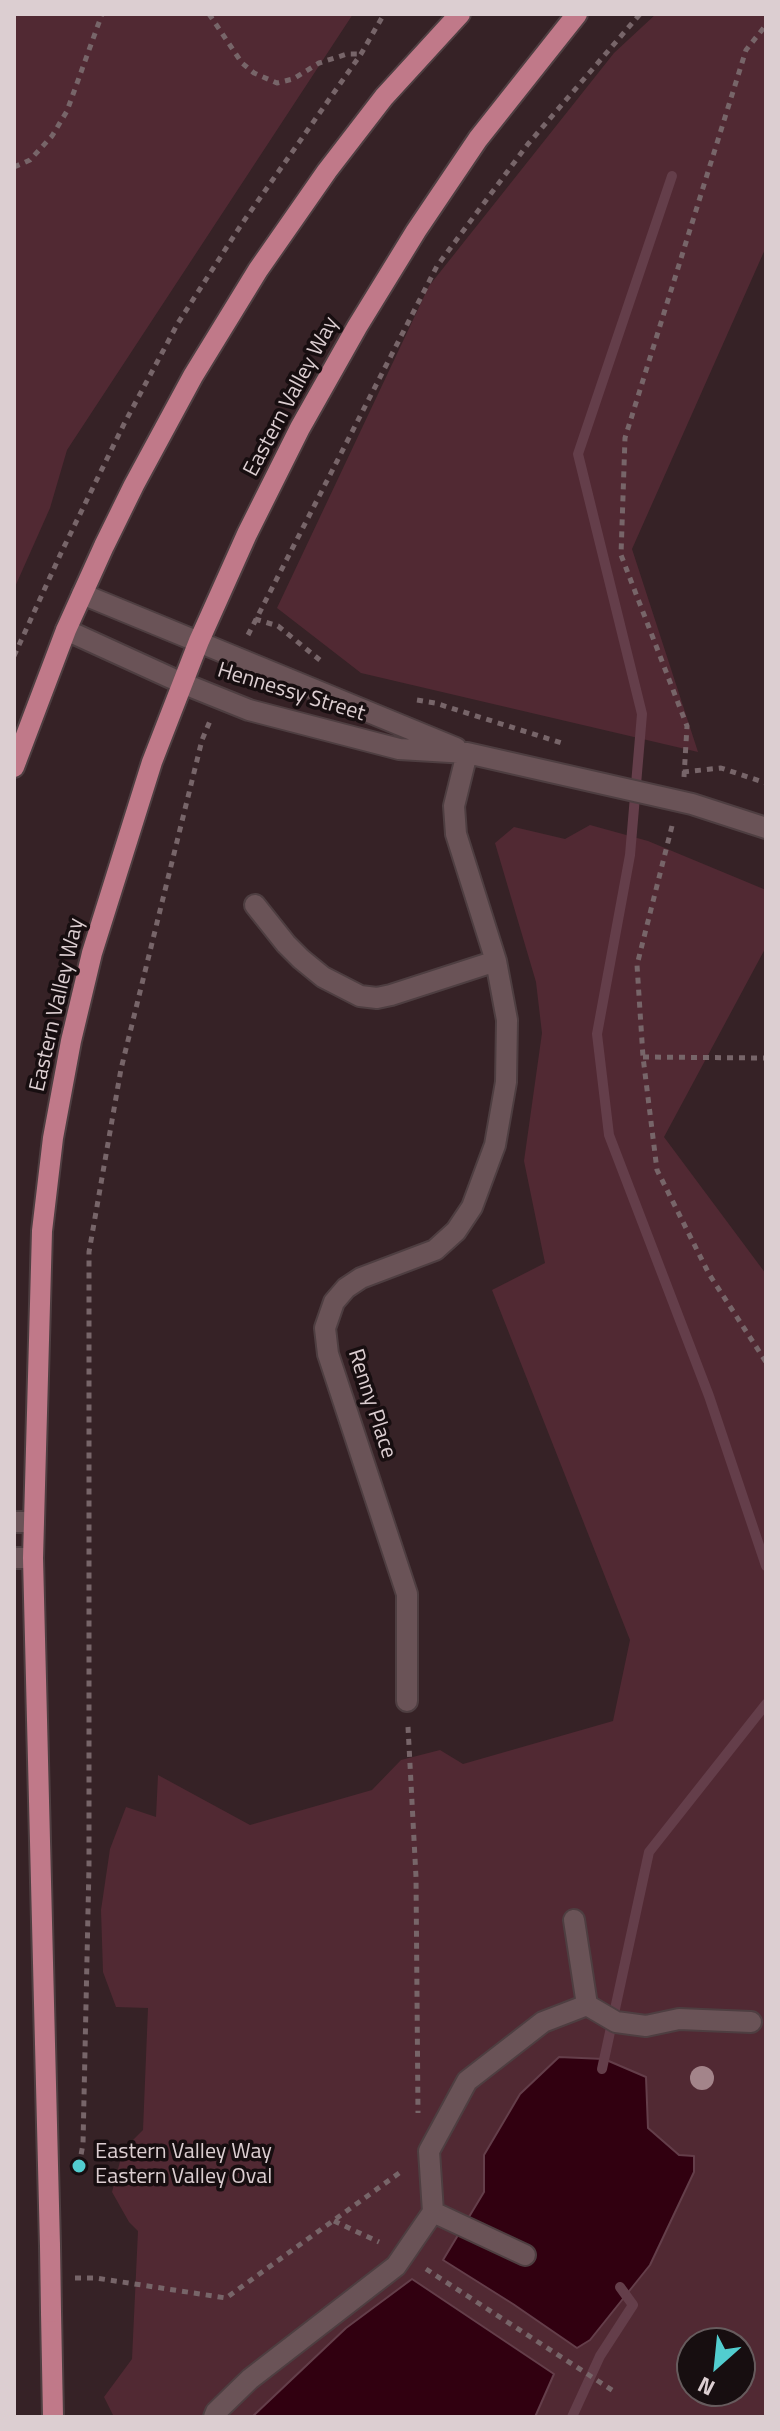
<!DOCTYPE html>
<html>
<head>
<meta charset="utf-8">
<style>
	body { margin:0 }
	#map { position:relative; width:780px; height:2431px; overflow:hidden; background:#362226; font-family:"Titillium Web",sans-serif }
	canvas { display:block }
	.frame { position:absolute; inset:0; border:16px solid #dcced1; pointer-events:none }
	.north { position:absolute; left:676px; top:2327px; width:80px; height:80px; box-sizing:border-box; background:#170e10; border:2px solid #665b5d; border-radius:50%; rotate:207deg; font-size:22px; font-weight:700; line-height:32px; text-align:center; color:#dcced1 }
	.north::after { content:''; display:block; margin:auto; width:28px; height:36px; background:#52cdcf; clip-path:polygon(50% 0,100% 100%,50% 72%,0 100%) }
</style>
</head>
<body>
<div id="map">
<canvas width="780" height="2431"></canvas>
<div class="frame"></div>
<div class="north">N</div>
</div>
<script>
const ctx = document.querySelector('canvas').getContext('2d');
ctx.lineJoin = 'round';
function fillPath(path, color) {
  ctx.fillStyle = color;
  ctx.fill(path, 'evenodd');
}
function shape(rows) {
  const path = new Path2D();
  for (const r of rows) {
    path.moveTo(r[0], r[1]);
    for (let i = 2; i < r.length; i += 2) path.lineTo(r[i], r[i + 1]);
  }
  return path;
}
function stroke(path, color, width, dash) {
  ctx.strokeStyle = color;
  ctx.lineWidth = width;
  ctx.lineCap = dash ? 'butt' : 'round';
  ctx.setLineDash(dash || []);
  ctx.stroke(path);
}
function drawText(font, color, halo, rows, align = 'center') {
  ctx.font = font + ' "Titillium Web",sans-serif';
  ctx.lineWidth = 7;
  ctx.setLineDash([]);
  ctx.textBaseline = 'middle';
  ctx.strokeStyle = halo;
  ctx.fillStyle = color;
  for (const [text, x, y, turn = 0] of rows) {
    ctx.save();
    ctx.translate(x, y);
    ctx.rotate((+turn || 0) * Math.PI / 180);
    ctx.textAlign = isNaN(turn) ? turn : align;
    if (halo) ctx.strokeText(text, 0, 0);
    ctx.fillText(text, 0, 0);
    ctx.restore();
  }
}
fillPath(shape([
	[14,14,353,14,67,450,50,508,14,589],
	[656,14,766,14,766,247,632,549,698,752,361,673,277,608,429,286,614,53],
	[590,825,648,841,766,890,766,947,664,1137,766,1274,766,2417,114,2417,104,2397,132,2359,138,2231,129,2222,112,2192,123,2150,143,2130,148,2008,116,2007,103,1972,101,1910,110,1849,126,1807,156,1817,158,1775,250,1825,372,1790,401,1760,440,1750,463,1764,613,1721,630,1640,492,1290,545,1263,524,1161,542,1033,536,982,495,843,514,827,565,839],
	[692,2343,740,2343,740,2391,692,2391]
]), '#512933');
const water = shape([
	[559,2057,604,2059,646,2077,648,2128,679,2155,694,2156,694,2172,650,2265,590,2340,577,2348,513,2304,443,2260,484,2192,484,2155,520,2094,559,2057],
	[412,2279,554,2374,535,2417,252,2417,346,2328,412,2279]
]);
fillPath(water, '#310010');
stroke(water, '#643e4a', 2);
stroke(shape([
	[672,176,578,454,642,714,630,855,597,1034,609,1135,709,1396,766,1566],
	[602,2069,649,1852,766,1704],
	[572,2417,600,2356,633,2305,620,2287]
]), '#643e4a', 10);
const minor = shape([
	[82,594,456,748],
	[66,630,182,683,249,710,399,749,467,753,692,804,766,828],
	[255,905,286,944,301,959,323,977,360,996,377,998,391,995,496,961],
	[14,1522,34,1522],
	[14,1558,33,1558],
	[407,1701,407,1594,328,1354,325,1328,334,1302,346,1288,361,1278,435,1250,456,1231,472,1207,495,1145,506,1082,507,1020,496,961,456,834,454,806,467,753],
	[574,1920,587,2005],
	[433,2212,525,2255],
	[214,2417,216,2412,250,2379,396,2266,433,2212,429,2151,467,2081,543,2022,587,2005,616,2022,646,2026,679,2019,751,2022]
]);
const major = shape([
	[14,767,66,630,104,546,134,485,193,376,258,270,327,171,384,97,460,14],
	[50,2246,33,1558,42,1231,53,1138,71,1041,92,953,152,762,199,641,247,534,300,428,357,327,416,231,478,139,577,14],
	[51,2312,53,2417]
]);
stroke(minor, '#4e3e41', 24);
stroke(major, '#4e3e41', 24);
stroke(shape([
	[209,14,242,63,254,73,277,83,293,79,319,63,347,54,360,54],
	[14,167,30,160,52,136,67,111,102,14],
	[255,619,278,626,321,661],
	[248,635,437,266,528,144,640,14],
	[14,656,61,553,124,424,178,323,241,225,361,54,384,14],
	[417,700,435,703,565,744],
	[683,772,721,768,766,783],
	[684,777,687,726,621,555,625,438,746,50,766,25],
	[672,826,637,965,643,1057,657,1170,709,1274,766,1362],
	[643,1057,766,1058],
	[408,1727,416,1877,418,2113],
	[79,2166,83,2144,89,1866,89,1252,121,1069,202,740,210,721],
	[334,2221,379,2242],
	[426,2269,615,2392],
	[75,2278,96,2278,226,2298,402,2171]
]), '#776569', 5, [6, 6]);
stroke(minor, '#6a5357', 20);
stroke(major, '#c07989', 20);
const majorBridge = shape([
	[50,2246,51,2312]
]);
stroke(majorBridge, '#4e3e41', 24, []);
stroke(majorBridge, '#c07989', 20);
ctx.fillStyle = '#a3848a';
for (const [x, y] of [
	[702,2078]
]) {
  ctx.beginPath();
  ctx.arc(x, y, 12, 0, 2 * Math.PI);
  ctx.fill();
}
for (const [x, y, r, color] of [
	[79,2166,8,"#52cdcf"]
]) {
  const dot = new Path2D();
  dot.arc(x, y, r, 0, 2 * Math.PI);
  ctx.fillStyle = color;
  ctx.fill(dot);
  stroke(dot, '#170e10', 3);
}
drawText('22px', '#dcced1', '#170e10', [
	["Eastern Valley Way",292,397,-62],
	["Hennessy Street",291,693,17],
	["Eastern Valley Way",58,1005,-77],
	["Renny Place",371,1404,72]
]);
drawText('22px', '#dcced1', '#170e10', [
	["Eastern Valley Way",95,2153],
	["Eastern Valley Oval",95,2178]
], 'left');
</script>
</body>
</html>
